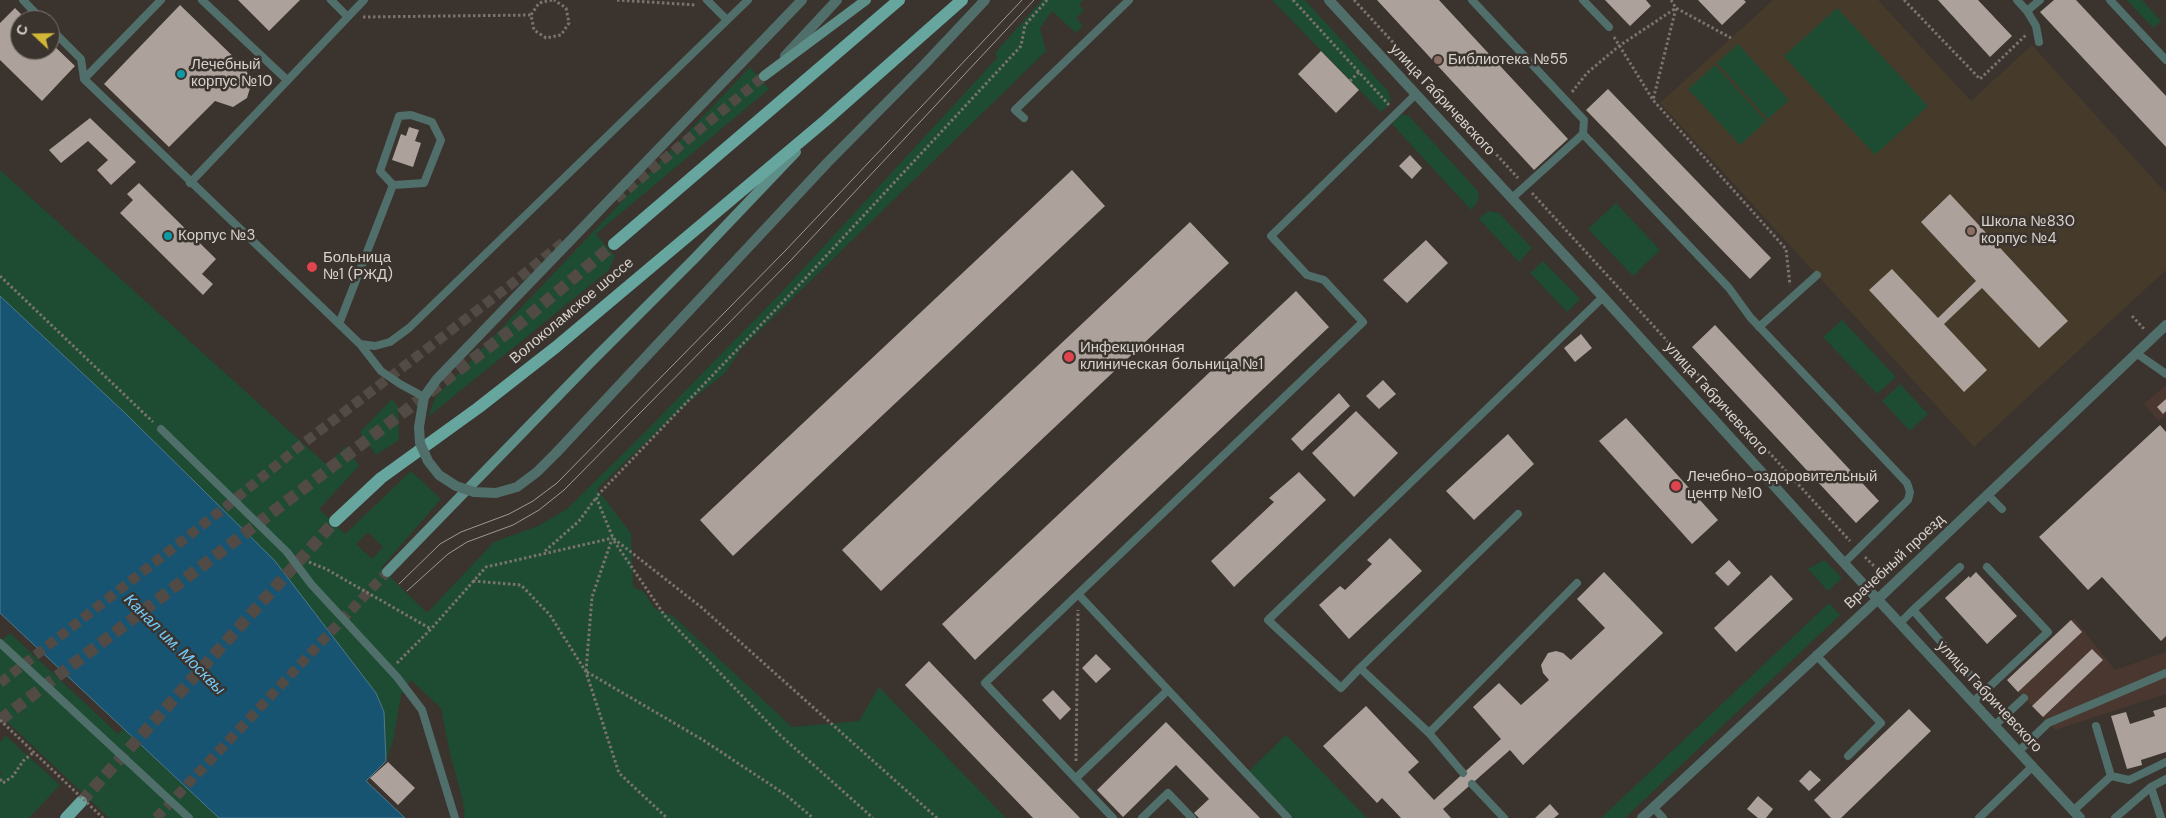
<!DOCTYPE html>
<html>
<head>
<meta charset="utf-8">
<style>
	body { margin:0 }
	#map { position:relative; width:2166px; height:818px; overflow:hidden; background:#3b332d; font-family:"DM Sans",sans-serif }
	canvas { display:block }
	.north { position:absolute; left:10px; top:10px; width:50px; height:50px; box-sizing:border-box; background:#3b332d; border:1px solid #79726d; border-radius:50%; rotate:291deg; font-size:14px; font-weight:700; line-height:20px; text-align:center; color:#d6d1cd }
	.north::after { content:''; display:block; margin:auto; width:18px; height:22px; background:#d0b736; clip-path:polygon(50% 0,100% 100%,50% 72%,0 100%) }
</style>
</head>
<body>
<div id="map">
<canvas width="2166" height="818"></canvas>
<div class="north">С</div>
</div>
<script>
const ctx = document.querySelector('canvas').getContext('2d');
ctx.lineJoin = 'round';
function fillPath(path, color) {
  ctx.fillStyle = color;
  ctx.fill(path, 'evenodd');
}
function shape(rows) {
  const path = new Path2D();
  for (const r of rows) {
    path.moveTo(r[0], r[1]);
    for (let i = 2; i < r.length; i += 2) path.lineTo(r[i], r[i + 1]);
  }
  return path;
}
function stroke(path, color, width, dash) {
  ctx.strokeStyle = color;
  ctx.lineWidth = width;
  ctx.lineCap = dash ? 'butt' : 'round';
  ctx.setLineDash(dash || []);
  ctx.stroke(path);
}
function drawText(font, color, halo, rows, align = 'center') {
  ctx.font = font + ' "DM Sans",sans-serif';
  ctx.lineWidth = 5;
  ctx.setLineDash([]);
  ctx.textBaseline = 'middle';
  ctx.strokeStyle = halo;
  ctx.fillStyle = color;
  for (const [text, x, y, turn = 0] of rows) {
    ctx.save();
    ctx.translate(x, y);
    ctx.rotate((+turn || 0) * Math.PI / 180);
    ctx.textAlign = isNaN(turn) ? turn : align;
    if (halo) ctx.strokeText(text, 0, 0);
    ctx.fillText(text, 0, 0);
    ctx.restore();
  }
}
fillPath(shape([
	[2166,385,2166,415,2159,421,2144,404],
	[2074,618,2115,670,2166,652,2166,694,2055,730,2007,680]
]), '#4a3730');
fillPath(shape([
	[1773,0,1878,0,1971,101,2032,45,2166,193,2166,270,1974,447,1660,103]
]), '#463a2b');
fillPath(shape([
	[1042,0,1083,0,1079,5,1084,10,1076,18,1083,25,1076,33,1052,11,1040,28,1046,51,741,349,725,373,685,405,597,489,631,533,633,587,644,592,655,609,673,616,792,727,859,721,879,687,1006,818,465,818,462,797,450,754,441,708,411,680,401,695,393,741,386,761,384,712,163,453,125,413,0,296,0,170,327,465,346,446,359,466,319,509,345,534,411,471,441,499,381,568,427,613,494,542,538,526,567,509,636,441,778,296,997,58,995,53],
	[368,532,383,547,372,559,356,544],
	[1272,0,1305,0,1388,91,1391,99,1388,105,1381,112],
	[2127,0,2142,0,2161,21,2153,28],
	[1837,8,1928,106,1875,155,1784,56],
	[1738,44,1789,100,1768,119,1717,63],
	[1715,65,1766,121,1740,145,1688,89],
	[750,67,769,89,596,234,615,256,609,270,428,417,435,398],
	[1402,114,1409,116,1477,190,1479,195,1478,201,1471,210,1392,124],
	[1616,203,1660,250,1633,276,1588,229],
	[1488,211,1499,213,1532,248,1519,262,1479,219],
	[1543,261,1580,299,1567,312,1530,273],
	[1842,320,1896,377,1877,394,1823,337],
	[1900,384,1928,414,1910,431,1882,401],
	[392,399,398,407,399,440,376,455,360,432],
	[1824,560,1842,578,1828,591,1808,569],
	[1829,603,1840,615,1770,681,1625,818,1601,818],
	[10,633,118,734,123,729,219,818,109,818,0,715,0,642],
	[1286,735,1367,818,1294,818,1249,771],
	[6,736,60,785,29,818,0,818,0,775,2,774,0,771,0,742]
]), '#1d4c32');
const water = shape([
	[0,296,125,413,275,561,376,693,384,712,386,761,366,781,405,818,219,818,0,613,0,296]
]);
fillPath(water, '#175472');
stroke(water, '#507a8d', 1);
fillPath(shape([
	[238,0,300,0,269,31],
	[1377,0,1439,0,1568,139,1534,170],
	[1605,0,1646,0,1651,6,1630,26],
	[1698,0,1744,0,1746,2,1722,25],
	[1938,0,1978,0,2012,36,1990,57],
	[2054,0,2076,0,2166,96,2166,147,2040,12],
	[180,5,244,67,252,81,247,98,233,107,215,101,169,147,104,84],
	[15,8,27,20,20,20,20,50,50,50,50,42,75,66,42,101,0,60,0,23],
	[1321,51,1359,90,1336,113,1298,74],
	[1608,89,1771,258,1750,279,1586,110],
	[90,118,136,162,111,185,97,170,108,160,88,141,61,163,49,150],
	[409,127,419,130,415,141,421,143,413,167,392,160,401,134,406,136],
	[1410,155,1422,168,1412,179,1399,166],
	[1072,170,1105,206,733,556,700,520],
	[139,183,216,259,202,274,213,284,203,295,120,213,133,200,127,194],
	[1950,194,2068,321,2039,348,1982,288,1944,324,1987,370,1964,392,1869,290,1892,269,1938,318,1976,281,1921,222],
	[1190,222,1229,263,881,591,842,550],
	[1426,240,1448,263,1407,303,1383,280],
	[1296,291,1329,327,975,660,942,624],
	[1715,325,1879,501,1856,523,1692,347],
	[1581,334,1592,348,1575,362,1564,348],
	[1383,380,1396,394,1379,409,1366,396],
	[1339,393,1350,406,1302,451,1291,439],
	[2166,399,2166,411,2163,414,2157,407],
	[1356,411,1398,453,1354,497,1312,453],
	[1626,418,1718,520,1692,544,1599,441],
	[2160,425,2166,432,2166,636,2161,641,2102,577,2088,590,2039,537],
	[1508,434,1534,464,1474,520,1446,491],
	[1299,472,1326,500,1234,587,1211,561,1274,502,1269,498],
	[1390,538,1422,571,1349,639,1319,605,1340,586,1345,590,1372,564,1367,560],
	[1729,560,1741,573,1728,586,1715,573],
	[1604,572,1663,633,1523,765,1510,750,1443,809,1451,818,1401,818,1382,798,1377,803,1323,746,1366,706,1419,762,1408,772,1434,800,1501,739,1473,707,1499,683,1521,705,1549,680,1543,673,1541,665,1548,653,1556,651,1563,653,1571,660,1605,628,1577,599],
	[1976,572,2017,616,1987,644,1945,598,1969,576,1970,578],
	[1771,575,1793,599,1736,652,1714,628],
	[2071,620,2082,632,2018,692,2007,680],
	[2092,649,2103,660,2043,717,2032,706],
	[1096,654,1111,669,1096,683,1082,668],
	[929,661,1012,748,1080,818,1033,818,905,685],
	[1053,690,1071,709,1060,720,1042,700],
	[2166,707,2166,752,2141,760,2142,765,2127,769,2111,716,2126,712,2130,724,2155,716,2153,711],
	[1909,709,1931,731,1841,818,1831,818,1814,800],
	[1166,722,1260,818,1199,818,1194,813,1209,799,1176,765,1123,817,1097,790],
	[388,762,415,788,398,805,370,778],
	[1810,770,1821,780,1809,791,1799,781],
	[1758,796,1773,809,1766,818,1758,818,1747,809],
	[1550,804,1559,814,1554,818,1535,818]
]), '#aca29b');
stroke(shape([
	[616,199,764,76],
	[0,683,228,505,301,445,509,286,566,240],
	[156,818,387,572]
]), '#524b45', 10, [10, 5]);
stroke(shape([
	[0,720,519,324,614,244],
	[81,802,335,521]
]), '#524b45', 12, [12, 6]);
stroke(shape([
	[552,0,539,3,531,15,534,30,546,38,561,35,569,23,566,8,554,0],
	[617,0,696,5],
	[1293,0,1389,105],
	[1354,0,1518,178],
	[1671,0,1676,8,1653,100,1786,249,1790,285],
	[1904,0,1980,79,2027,34],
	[363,17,531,15],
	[1614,37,1653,100],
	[1350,81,1359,72],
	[1572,92,1587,73,1619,46,1676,8,1731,38],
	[1532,193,1850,541],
	[0,276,153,422],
	[2132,316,2145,330],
	[614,541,665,616,780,735,873,818],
	[545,551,579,521,596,498],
	[1865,557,1882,574],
	[309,562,326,569,431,629],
	[473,581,521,585,550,615,586,672,619,773,667,818],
	[397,663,431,629,486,567,613,538],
	[586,671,592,597,612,539],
	[587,672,703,740,786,795,813,818],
	[1076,761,1078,610],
	[0,779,3,783,13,776,23,761,34,752],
	[937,818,701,607,613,538,596,497,800,284,1021,46,1025,25,1047,0]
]), '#7a736e', 3, [2.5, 2.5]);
stroke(shape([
	[23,0,42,20],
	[202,0,287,80],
	[331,0,348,17],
	[707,0,727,20],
	[1472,0,1584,120,1583,134,1512,198],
	[1583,0,1609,27],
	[2017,0,2027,11,2040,0],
	[2110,0,2166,60],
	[2027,11,2036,26,2039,42],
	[50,28,81,59,84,79,360,344,381,371,400,384,424,397],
	[84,79,161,0],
	[1024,118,1015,110,1129,0],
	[1583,134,1729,288,1750,317,1907,483,1910,492,1908,500,1844,563],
	[190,183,364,0],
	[339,324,393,185,380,171,399,116,411,115,432,122,441,140,424,183,393,185],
	[1759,327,1817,275],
	[360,344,375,346,390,342,409,328,748,0],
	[2136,353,2166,374],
	[161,429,287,552,311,584,397,677,422,710,455,818],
	[1987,494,2002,509],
	[1078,594,1288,818],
	[1913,610,1960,567],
	[1900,623,1913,610,1985,692],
	[0,643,189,818],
	[1816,655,1881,723,1848,756],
	[1360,668,1341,688,1268,620,1603,297],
	[1973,702,2048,632,1987,567],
	[1995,725,2024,698],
	[1429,733,1577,583],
	[2019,751,2048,723,2166,673],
	[1463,773,1429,733,1360,668,1518,514],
	[2111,776,2129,780,2166,762],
	[1076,778,1168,690],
	[1472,784,1504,818],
	[1653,807,1663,818],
	[2073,811,2111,776,2096,726],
	[1113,818,985,683,1363,322,1324,280,1307,275,1271,236,1416,94],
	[1142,818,1168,793,1192,818],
	[1979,818,2033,766],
	[2115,818,2151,787],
	[2161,818,2151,787,2166,779]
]), '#506e6a', 8);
stroke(shape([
	[1329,0,1603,297,1844,563,2080,818],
	[419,427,424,397,437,379,802,0],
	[557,452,827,163,924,65,985,0],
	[1642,818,1878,599,2166,325]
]), '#506e6a', 10);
stroke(shape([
	[785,56,837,0]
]), '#506e6a', 10);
stroke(shape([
	[764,76,866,0],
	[387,572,591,362,695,258,796,152]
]), '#5e8e88', 10);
stroke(shape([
	[614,244,899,0],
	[335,521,381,478,478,408,556,347,826,120,962,0],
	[66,818,81,802]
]), '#67a69f', 12);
stroke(shape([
	[399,584,440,544,461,532,509,514,533,501,557,483,785,251,1022,0],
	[407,591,448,554,467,542,513,525,539,510,564,490,792,259,1034,0]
]), '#9f9994', 1);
stroke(shape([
	[0,720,103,818]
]), '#7a736e', 3, [2.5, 2.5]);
stroke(shape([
	[419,427,420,443,428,461,439,475,456,486,474,492,496,493,517,487,537,472,557,452]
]), '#506e6a', 10);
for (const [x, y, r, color] of [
	[1438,60,5,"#8d6e63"],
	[181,74,5,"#0f9aa8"],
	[1971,231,5,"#8d6e63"],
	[168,236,5,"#0f9aa8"],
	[312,267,6,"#e0444e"],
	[1069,357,6,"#e0444e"],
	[1676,486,6,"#e0444e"]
]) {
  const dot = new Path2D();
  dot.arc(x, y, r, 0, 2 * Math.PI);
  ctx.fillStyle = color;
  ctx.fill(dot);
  stroke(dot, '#3b332d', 2);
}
drawText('15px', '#d6d1cd', '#3b332d', [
	["Библиотека №55",1448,60],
	["Лечебный",191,65],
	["корпус №10",191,82],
	["Школа №830",1981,222],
	["корпус №4",1981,239],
	["Корпус №3",178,236],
	["Больница",323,258],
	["№1 (РЖД)",323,275],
	["Инфекционная",1080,348],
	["клиническая больница №1",1080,365],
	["Лечебно-оздоровительный",1687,477],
	["центр №10",1687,494]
], 'left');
drawText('15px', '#d6d1cd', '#3b332d', [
	["улица Габричевского",1442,100,47],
	["Волоколамское шоссе",572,311,-40],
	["улица Габричевского",1716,399,48],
	["Врачебный проезд",1895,562,-43],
	["улица Габричевского",1989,697,47]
]);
drawText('italic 16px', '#74cbfa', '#3b332d', [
	["Канал им. Москвы",174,645,45]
]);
</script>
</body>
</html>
